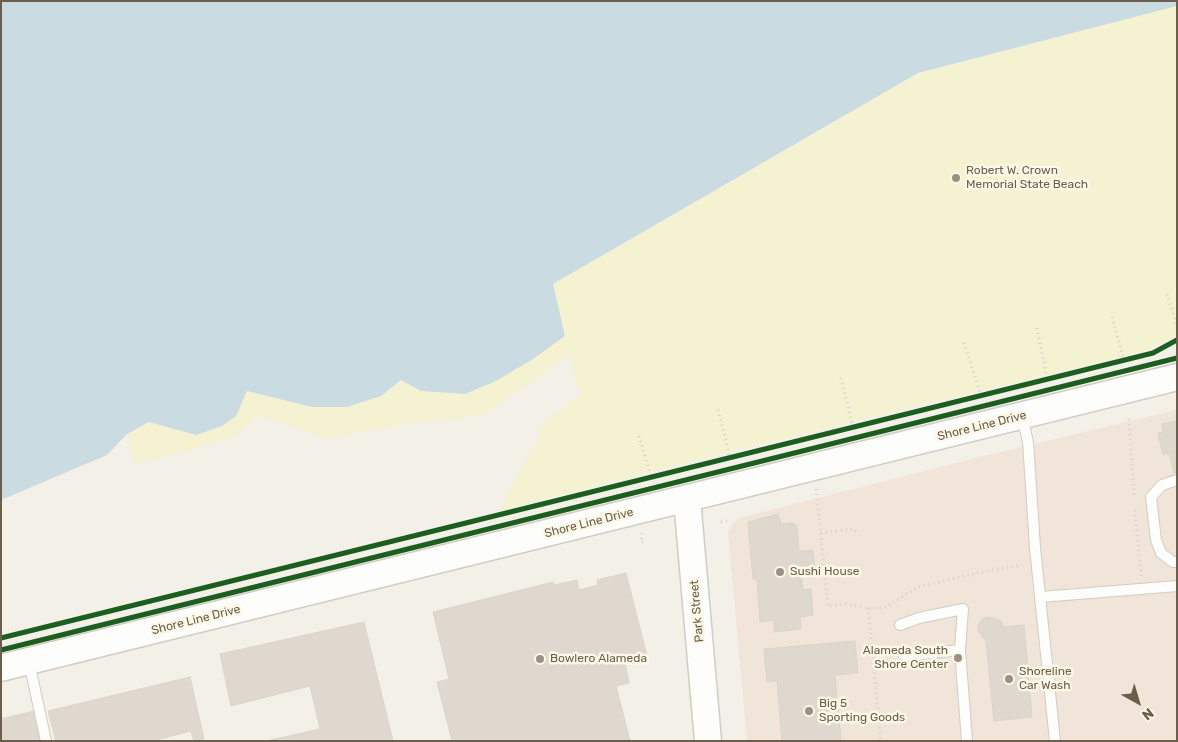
<!DOCTYPE html>
<html>
<head>
<meta charset="utf-8">
<style>
	body { margin:0 }
	#map { position:relative; width:1178px; height:742px; overflow:hidden; background:#f3f0e7; font-family:Rubik,sans-serif }
	canvas { display:block }
	.frame { position:absolute; inset:0; border:2px solid #6d5d4b; pointer-events:none }
	.north { position:absolute; left:1113px; top:677px; width:50px; height:50px; -webkit-text-stroke:4px #fdf8e7; paint-order:stroke; rotate:141deg; font-size:14px; font-weight:700; line-height:20px; text-align:center; color:#6d5d4b }
	.north::after { content:''; display:block; margin:auto; width:18px; height:22px; background:#6d5d4b; clip-path:polygon(50% 0,100% 100%,50% 72%,0 100%) }
</style>
</head>
<body>
<div id="map">
<canvas width="1178" height="742"></canvas>
<div class="frame"></div>
<div class="north">N</div>
</div>
<script>
const ctx = document.querySelector('canvas').getContext('2d');
ctx.lineJoin = 'round';
function fillPath(path, color) {
  ctx.fillStyle = color;
  ctx.fill(path, 'evenodd');
}
function shape(rows) {
  const path = new Path2D();
  for (const r of rows) {
    path.moveTo(r[0], r[1]);
    for (let i = 2; i < r.length; i += 2) path.lineTo(r[i], r[i + 1]);
  }
  return path;
}
function stroke(path, color, width, dash) {
  ctx.strokeStyle = color;
  ctx.lineWidth = width;
  ctx.lineCap = dash ? 'butt' : 'round';
  ctx.setLineDash(dash || []);
  ctx.stroke(path);
}
function drawText(font, color, halo, rows, align = 'center') {
  ctx.font = font + ' Rubik,sans-serif';
  ctx.lineWidth = 5;
  ctx.setLineDash([]);
  ctx.textBaseline = 'middle';
  ctx.strokeStyle = halo;
  ctx.fillStyle = color;
  for (const [text, x, y, turn = 0] of rows) {
    ctx.save();
    ctx.translate(x, y);
    ctx.rotate((+turn || 0) * Math.PI / 180);
    ctx.textAlign = isNaN(turn) ? turn : align;
    if (halo) ctx.strokeText(text, 0, 0);
    ctx.fillText(text, 0, 0);
    ctx.restore();
  }
}
fillPath(shape([
	[1177,410,1177,741,747,741,728,532,732,525,739,518,980,457]
]), '#f1e4d8');
fillPath(shape([
	[1177,6,1177,335,1144,351,728,452,499,511,540,435,538,428,580,395,570,354,484,415,400,425,328,438,258,415,235,436,192,450,135,463,127,434,149,422,196,435,236,416,247,391,282,400,381,396,401,380,421,391,465,394,496,381,533,359,553,284,919,73]
]), '#f5f2d1');
fillPath(shape([
	[1,1,1177,1,1177,6,918,73,553,284,565,336,533,359,496,381,465,394,421,391,401,380,381,396,347,407,312,407,247,391,236,416,222,426,196,435,149,422,127,434,107,455,1,500]
]), '#cadce2');
const building = shape([
	[1177,421,1177,472,1174,473,1169,453,1163,454,1158,433,1163,432,1162,424,1177,421],
	[778,514,781,524,791,523,795,524,797,528,799,551,813,550,815,571,801,573,803,590,811,589,813,615,800,617,801,629,774,632,774,620,760,622,757,579,753,579,748,522,778,514],
	[626,573,647,656,625,662,629,683,616,686,630,741,452,741,437,682,449,679,433,612,553,582,554,585,577,580,579,590,598,585,597,580,626,573],
	[988,617,1000,620,1004,627,1024,625,1032,717,994,721,986,641,978,631,978,625,982,619,988,617],
	[364,622,393,741,266,741,320,729,310,686,231,706,220,654,364,622],
	[855,641,858,673,835,675,841,741,782,741,777,681,767,682,764,649,855,641],
	[190,677,204,739,194,741,191,731,152,741,56,741,48,711,190,677],
	[34,711,42,741,1,741,1,719,34,711]
]);
fillPath(building, '#ded8ce');
stroke(building, '#dbd4ca', 1);
const service = shape([
	[1022,416,1028,442,1035,548,1055,741],
	[1177,480,1162,485,1151,497,1156,540,1161,553,1173,562,1177,562],
	[1041,597,1177,586],
	[900,625,919,618,963,609,960,650],
	[904,656,960,650,967,741],
	[29,662,46,741]
]);
const tertiary = shape([
	[687,499,708,741],
	[1,668,1177,377]
]);
stroke(service, '#d2ccc3', 12);
stroke(tertiary, '#d2ccc3', 29);
stroke(shape([
	[1167,294,1177,325],
	[1112,317,1124,360],
	[1037,328,1047,379],
	[964,343,981,395],
	[841,378,853,427],
	[718,410,730,457],
	[1129,419,1134,496],
	[639,436,651,477],
	[816,489,828,606,847,604,868,608,884,608,918,587,990,570,1022,565],
	[1135,510,1141,576],
	[721,522,727,521,726,518],
	[642,533,641,542,646,541],
	[821,533,853,529,858,532],
	[868,608,881,741]
]), '#d5d0c9', 3, [1, 4]);
stroke(service, '#fdfdfb', 10);
stroke(tertiary, '#fdfdfb', 26);
stroke(shape([
	[1,638,1153,353,1177,340],
	[1,650,1177,358]
]), '#1b5e20', 5);
for (const [x, y, r, color] of [
	[956,178,5,"#9c9082"],
	[780,572,5,"#9c9082"],
	[958,658,5,"#9c9082"],
	[540,659,5,"#9c9082"],
	[1009,679,5,"#9c9082"],
	[809,711,5,"#9c9082"]
]) {
  const dot = new Path2D();
  dot.arc(x, y, r, 0, 2 * Math.PI);
  ctx.fillStyle = color;
  ctx.fill(dot);
  stroke(dot, '#fdf8e7', 2);
}
drawText('12px', '#6d5d4b', '#fdf8e7', [
	["Robert W. Crown",966,171],
	["Memorial State Beach",966,185],
	["Sushi House",790,572],
	["Alameda South",948,651,"right"],
	["Shore Center",948,665,"right"],
	["Bowlero Alameda",550,659],
	["Shoreline",1019,672],
	["Car Wash",1019,686],
	["Big 5",819,704],
	["Sporting Goods",819,718]
], 'left');
drawText('12px', '#6d5d4b', '#fdf8e7', [
	["Shore Line Drive",982,426,-14],
	["Shore Line Drive",589,523,-14],
	["Park Street",697,611,-95],
	["Shore Line Drive",196,620,-14]
]);
</script>
</body>
</html>
